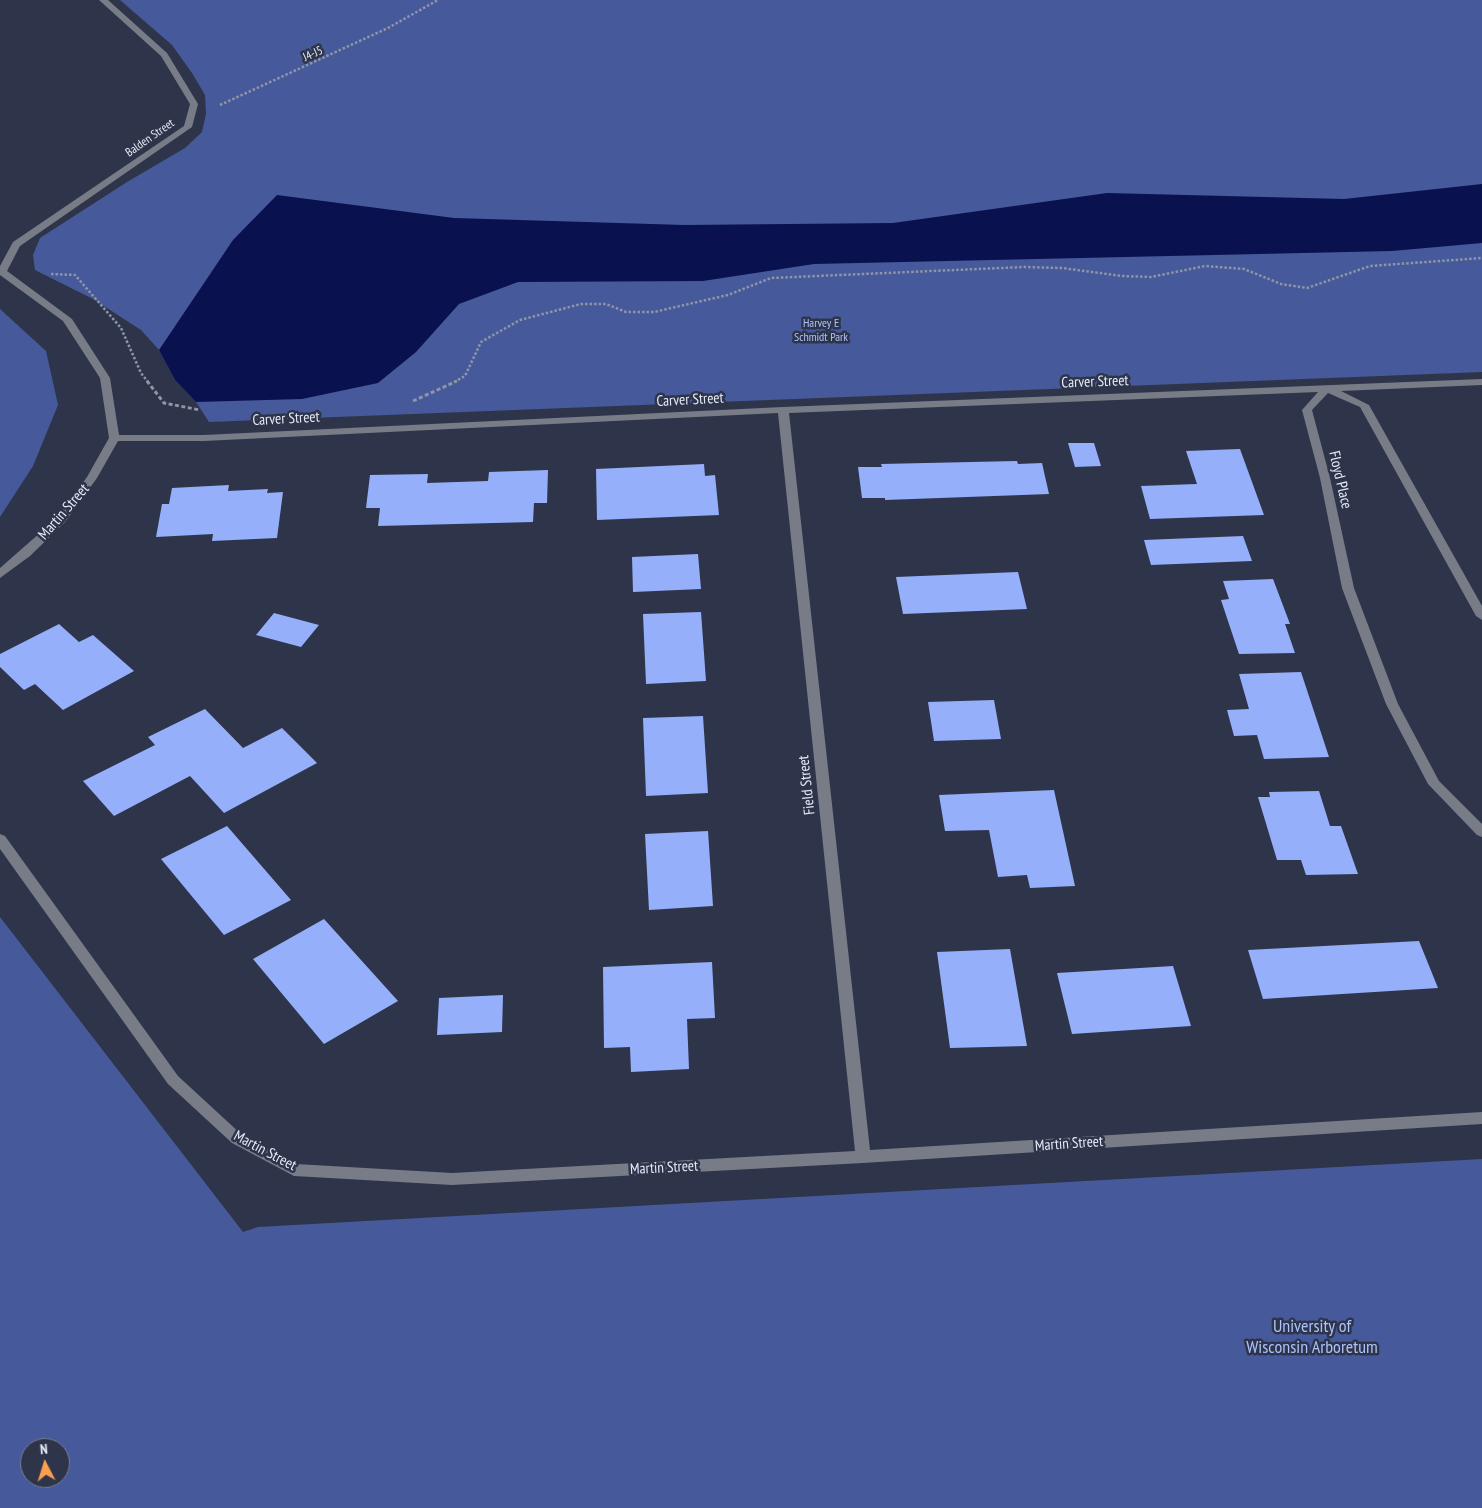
<!DOCTYPE html>
<html>
<head>
<meta charset="utf-8">
<style>
	body { margin:0 }
	#map { position:relative; width:1482px; height:1508px; overflow:hidden; background:#2e354a; font-family:"PT Sans Narrow",sans-serif }
	canvas { display:block }
	.north { position:absolute; left:20px; top:1438px; width:50px; height:50px; box-sizing:border-box; background:#2e354a; border:1px solid #777d90; border-radius:50%; rotate:355deg; font-size:14px; font-weight:700; line-height:20px; text-align:center; color:#e5eaf8 }
	.north::after { content:''; display:block; margin:auto; width:18px; height:22px; background:#fa9f4f; clip-path:polygon(50% 0,100% 100%,50% 72%,0 100%) }
</style>
</head>
<body>
<div id="map">
<canvas width="1482" height="1508"></canvas>
<div class="north">N</div>
</div>
<script>
const ctx = document.querySelector('canvas').getContext('2d');
ctx.lineJoin = 'round';
function fillPath(path, color) {
  ctx.fillStyle = color;
  ctx.fill(path, 'evenodd');
}
function shape(rows) {
  const path = new Path2D();
  for (const r of rows) {
    path.moveTo(r[0], r[1]);
    for (let i = 2; i < r.length; i += 2) path.lineTo(r[i], r[i + 1]);
  }
  return path;
}
function stroke(path, color, width, dash) {
  ctx.strokeStyle = color;
  ctx.lineWidth = width;
  ctx.lineCap = dash ? 'butt' : 'round';
  ctx.setLineDash(dash || []);
  ctx.stroke(path);
}
function drawText(font, color, halo, rows, align = 'center') {
  ctx.font = font + ' "PT Sans Narrow",sans-serif';
  ctx.lineWidth = 5;
  ctx.setLineDash([]);
  ctx.textBaseline = 'middle';
  ctx.strokeStyle = halo;
  ctx.fillStyle = color;
  for (const [text, x, y, turn = 0] of rows) {
    ctx.save();
    ctx.translate(x, y);
    ctx.rotate((+turn || 0) * Math.PI / 180);
    ctx.textAlign = isNaN(turn) ? turn : align;
    if (halo) ctx.strokeText(text, 0, 0);
    ctx.fillText(text, 0, 0);
    ctx.restore();
  }
}
fillPath(shape([
	[120,0,1482,0,1482,372,209,422,196,402,175,380,159,350,141,330,93,299,35,270,33,255,40,238,127,182,185,148,202,132,206,114,205,95,192,73,172,45],
	[0,309,46,351,58,405,33,466,0,517],
	[0,917,243,1232,258,1227,1482,1159,1482,1508,0,1508],
	[30,1448,60,1448,60,1478,30,1478]
]), '#46599a');
fillPath(shape([
	[1482,184,1482,243,1392,251,814,264,703,281,518,282,459,304,416,352,378,383,302,399,196,402,175,380,159,350,233,240,277,195,454,218,684,225,893,223,1107,193,1344,199]
]), '#0a114f');
fillPath(shape([
	[1068,443,1094,443,1101,466,1075,467],
	[1240,449,1264,515,1150,519,1141,486,1197,484,1186,451],
	[1017,461,1018,464,1042,463,1049,494,885,500,885,498,862,498,858,467,882,467,881,464],
	[704,464,705,476,715,475,719,515,597,520,596,469],
	[548,470,547,503,534,503,533,522,378,526,380,508,366,508,370,475,428,474,427,483,488,481,489,472],
	[229,485,228,491,268,489,267,493,283,492,277,538,212,541,213,534,156,537,162,504,169,504,172,488],
	[1243,536,1252,561,1151,565,1144,540],
	[698,554,701,589,633,592,632,557],
	[1018,572,1027,609,903,614,896,577],
	[1273,579,1290,624,1285,624,1295,653,1239,654,1221,600,1229,599,1223,581],
	[701,612,706,681,646,684,643,614],
	[274,613,319,625,301,647,256,635],
	[59,624,79,642,93,635,134,671,63,710,35,684,24,690,0,667,0,654],
	[1301,672,1329,757,1264,759,1257,735,1234,736,1227,710,1249,709,1239,674],
	[994,700,1001,739,934,741,928,702],
	[205,709,243,748,282,728,317,763,224,813,190,776,114,816,83,781,155,745,148,737],
	[703,716,708,793,646,796,643,718],
	[1054,790,1075,886,1030,888,1027,875,998,877,989,830,945,831,939,795],
	[1319,791,1330,826,1341,826,1358,874,1306,875,1301,860,1277,860,1258,797,1270,797,1269,792],
	[227,826,291,900,224,935,161,859],
	[708,831,713,906,649,910,645,834],
	[324,919,398,1001,324,1044,253,959],
	[1419,941,1438,988,1263,999,1248,950],
	[1010,949,1027,1046,950,1048,937,952],
	[712,962,715,1018,687,1019,689,1069,631,1072,630,1047,604,1048,603,967],
	[1173,966,1191,1026,1072,1034,1057,973],
	[503,995,502,1032,437,1035,439,998]
]), '#96affb');
stroke(shape([
	[220,105,388,28,438,0],
	[51,274,75,275,121,328,141,373,148,382],
	[454,382,465,376,481,342,520,320,581,304,606,304,626,312,654,312,728,295,771,278,1024,267,1062,268,1122,276,1151,277,1205,266,1244,269,1281,284,1307,288,1370,266,1482,258]
]), '#8f95a6', 2.5, [2.5, 2]);
stroke(shape([
	[147,381,164,403,200,410],
	[413,401,457,381]
]), '#8f95a6', 3, [4, 2.5]);
fillPath(shape([
	[99,0,108,0,167,53,198,104,192,127,20,246,7,271,72,319,110,378,119,435,204,435,783,407,1482,379,1482,385,1341,391,1369,405,1482,606,1482,620,1476,616,1360,407,1328,393,1312,410,1330,478,1354,588,1398,704,1439,781,1482,824,1482,837,1477,835,1428,784,1386,704,1342,588,1320,478,1302,410,1318,392,789,413,870,1150,1482,1112,1482,1124,863,1163,452,1185,294,1176,232,1143,168,1084,0,849,0,834,5,836,178,1076,242,1135,296,1164,452,1173,855,1151,778,413,204,441,118,441,97,478,65,522,30,556,0,578,0,568,57,518,87,477,109,438,100,378,63,321,0,275,0,266,13,242,184,126,190,104,161,56,99,0]
]), '#787c87');
drawText('12px', '#e5eaf8', '#2e354a', [
	["J4-J5",313,54,-25],
	["Balden Street",150,138,-35]
]);
drawText('12px', '#aec2fd', '#2e354a', [
	["Harvey E",821,324],
	["Schmidt Park",821,338]
]);
drawText('15px', '#e5eaf8', '#2e354a', [
	["Carver Street",1095,382,-2],
	["Carver Street",690,400,-3],
	["Carver Street",286,419,-3],
	["Floyd Place",1340,480,77],
	["Martin Street",64,512,-49],
	["Field Street",807,785,-96],
	["Martin Street",1069,1144,-4],
	["Martin Street",265,1151,28],
	["Martin Street",664,1168,-3]
]);
drawText('18px', '#aec2fd', '#2e354a', [
	["University of",1312,1327],
	["Wisconsin Arboretum",1312,1348]
]);
</script>
</body>
</html>
